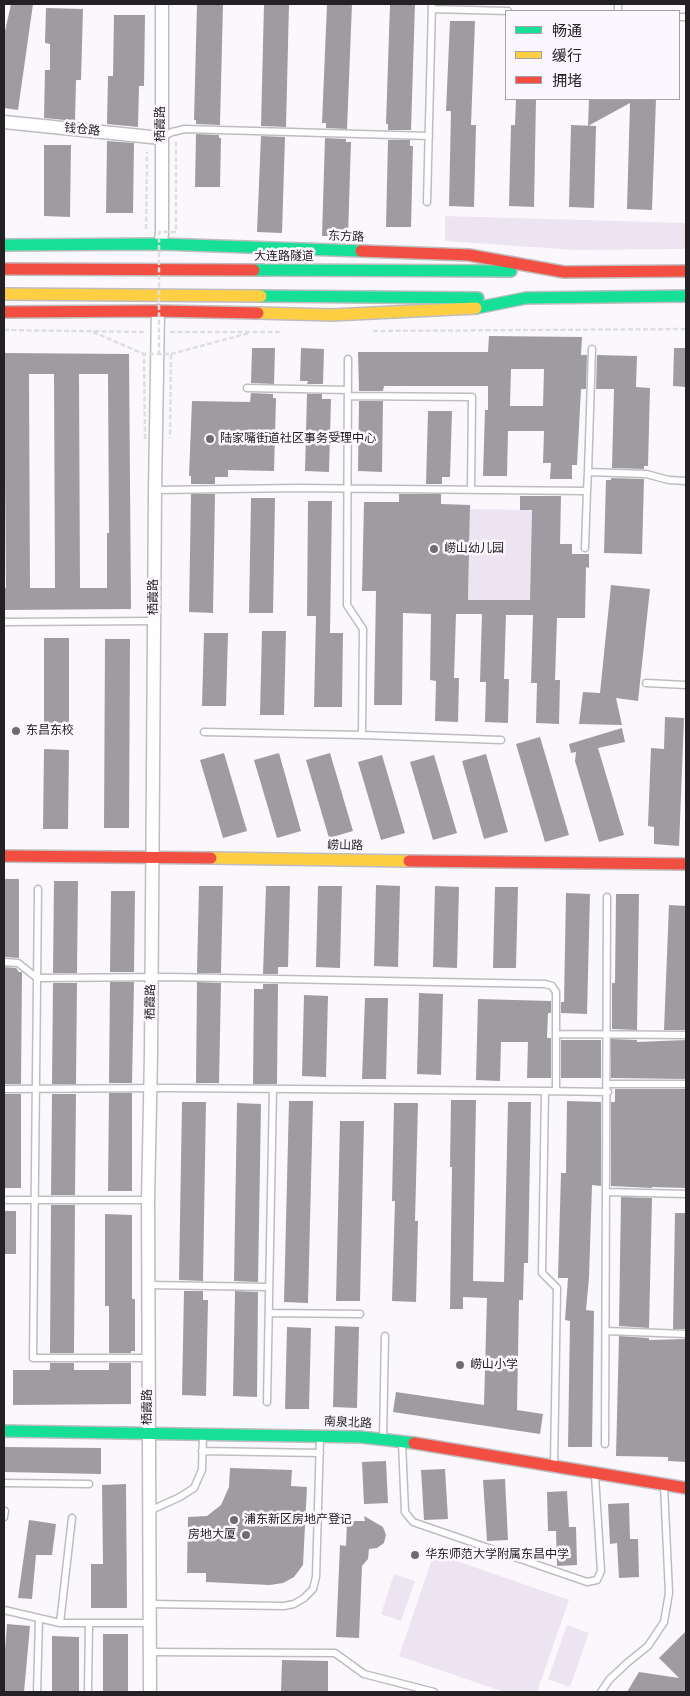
<!DOCTYPE html>
<html>
<head>
<meta charset="utf-8">
<style>
	body { margin:0 }
	#map { position:relative; width:690px; height:1696px; overflow:hidden; background:#fbf8fd; font-family:"Archivo Narrow","Noto Sans SC",sans-serif }
	canvas { display:block }
	.frame { position:absolute; inset:0; border:5px solid #242125; pointer-events:none }
	.legend { position:absolute; left:505px; top:10px; width:175px; height:90px; box-sizing:border-box; background:#fcf7fe; border:1px solid #a6a1a7; margin:0; padding:6px 9px; list-style:none; font-size:15px; color:#242125 }
	.legend li { display:flex; align-items:center; gap:10px; height:25px }
	.legend b { width:25px; border:1px solid #a6a1a7 }
</style>
</head>
<body>
<div id="map">
<canvas width="690" height="1696"></canvas>
<div class="frame"></div>
<ul class="legend">
<li><b style="height:6px;background:#16e098"></b>畅通</li>
<li><b style="height:6px;background:#ffcf43"></b>缓行</li>
<li><b style="height:6px;background:#f24e42"></b>拥堵</li>
</ul>
</div>
<script>
const ctx = document.querySelector('canvas').getContext('2d');
ctx.lineJoin = 'round';
function fillPath(path, color) {
  ctx.fillStyle = color;
  ctx.fill(path, 'evenodd');
}
function shape(rows) {
  const path = new Path2D();
  for (const r of rows) {
    path.moveTo(r[0], r[1]);
    for (let i = 2; i < r.length; i += 2) path.lineTo(r[i], r[i + 1]);
  }
  return path;
}
function stroke(path, color, width, dash) {
  ctx.strokeStyle = color;
  ctx.lineWidth = width;
  ctx.lineCap = dash ? 'butt' : 'round';
  ctx.setLineDash(dash || []);
  ctx.stroke(path);
}
function drawText(font, color, halo, rows, align = 'center') {
  ctx.font = font + ' "Archivo Narrow","Noto Sans SC",sans-serif';
  ctx.lineWidth = 5;
  ctx.setLineDash([]);
  ctx.textBaseline = 'middle';
  ctx.strokeStyle = halo;
  ctx.fillStyle = color;
  for (const [text, x, y, turn = 0] of rows) {
    ctx.save();
    ctx.translate(x, y);
    ctx.rotate((+turn || 0) * Math.PI / 180);
    ctx.textAlign = isNaN(turn) ? turn : align;
    if (halo) ctx.strokeText(text, 0, 0);
    ctx.fillText(text, 0, 0);
    ctx.restore();
  }
}
fillPath(shape([
	[445,216,686,223,686,249,575,250,445,241],
	[470,509,532,510,530,607,511,600,490,600,468,606],
	[434,1553,569,1600,537,1692,504,1692,399,1656],
	[394,1574,415,1581,401,1621,381,1614],
	[567,1625,589,1633,570,1687,548,1679]
]), '#ede4f1');
fillPath(shape([
	[11,4,33,4,18,110,4,108,4,36],
	[197,4,223,4,220,125,196,124,196,120,194,120],
	[264,4,289,4,286,127,261,126],
	[327,4,352,4,347,129,326,128,326,123,322,123],
	[390,4,415,4,411,130,388,130,388,124,386,124],
	[46,8,83,9,81,80,76,80,75,121,44,118,45,70,50,70,50,44,45,43],
	[114,15,145,15,144,86,139,86,138,127,107,124,108,76,113,76],
	[450,21,475,21,471,125,476,125,474,207,449,206,451,111,446,111],
	[516,99,536,99,534,207,509,206,511,125,515,125],
	[589,99,656,99,652,210,627,209,630,103,588,126],
	[571,125,596,126,594,208,569,207],
	[196,134,219,135,219,138,221,138,220,187,195,187],
	[261,136,285,137,282,233,257,232],
	[325,138,346,139,346,142,351,142,348,236,322,236],
	[388,140,410,140,410,146,413,146,411,227,386,227],
	[107,141,134,143,133,213,106,213],
	[44,145,71,145,70,217,44,216],
	[489,336,582,337,581,355,587,355,586,389,581,389,577,465,572,465,572,479,550,479,551,463,543,463,544,431,508,431,507,476,483,476,485,410,488,410,488,386,384,386,383,391,359,391,358,352,488,352],
	[511,369,544,369,543,406,510,406],
	[252,348,275,348,274,384,251,383],
	[301,348,324,349,323,384,307,384,308,381,300,381],
	[674,348,686,348,686,387,673,386],
	[4,353,129,354,131,609,4,610,4,588,6,588],
	[29,374,54,374,55,588,30,588],
	[79,374,108,374,109,533,107,533,107,588,80,588],
	[597,355,637,356,636,387,650,388,648,466,644,466,644,469,612,468,614,389,596,389],
	[251,393,273,394,273,398,276,398,274,471,228,470,228,477,215,477,215,484,191,484,191,476,189,476,192,401,250,402],
	[307,394,322,394,322,399,331,399,329,472,305,471],
	[359,401,383,401,382,472,358,471],
	[428,411,452,411,450,477,442,477,442,484,426,484],
	[611,478,644,479,642,554,604,553,606,480,611,480],
	[191,494,215,494,213,613,189,612],
	[399,494,441,494,441,504,470,505,468,600,530,600,532,510,520,510,520,496,561,496,560,544,572,544,572,554,589,554,589,568,586,567,585,618,557,618,555,680,560,680,559,724,536,723,537,683,531,683,533,615,506,615,504,679,509,679,508,723,485,722,486,682,480,682,482,614,456,614,454,678,459,678,458,722,435,721,436,681,430,680,431,614,403,613,402,705,374,705,376,591,362,591,364,502,399,502],
	[251,498,275,498,273,613,249,613],
	[308,501,332,501,330,633,343,633,342,707,314,707,316,616,307,616],
	[611,585,650,589,638,701,616,698,622,725,579,724,583,692,600,693],
	[262,631,286,631,284,715,260,715],
	[204,633,228,633,226,706,202,706],
	[44,638,69,638,69,725,44,726],
	[105,639,130,639,129,828,104,828],
	[665,717,684,718,679,846,654,844,654,827,648,826,651,748,664,749],
	[622,728,625,742,598,748,624,835,599,842,575,761,576,752,571,753,569,744],
	[540,737,569,835,545,842,516,744],
	[44,749,69,750,68,829,43,829],
	[224,753,247,831,223,838,200,760],
	[279,753,301,831,277,838,254,760],
	[330,753,353,831,329,838,306,760],
	[486,754,508,832,484,839,462,761],
	[382,755,405,833,381,840,358,762],
	[434,755,457,833,433,840,410,762],
	[4,879,19,879,19,958,4,957],
	[54,881,78,881,77,973,53,973],
	[376,885,400,886,398,967,374,966],
	[199,886,223,886,221,973,197,973],
	[266,886,290,886,288,967,278,967,278,974,263,974],
	[318,886,342,886,340,968,316,967],
	[435,886,459,887,457,968,433,967],
	[495,887,518,887,516,968,493,968],
	[111,891,135,891,134,972,110,972],
	[566,893,590,894,587,1014,561,1013,561,1002,564,1002],
	[616,894,639,894,637,1030,612,1029,612,983,615,983],
	[669,905,686,906,686,1030,664,1030],
	[4,967,16,968,19,972,22,972,21,1084,4,1084],
	[110,982,134,982,132,1083,109,1083],
	[197,982,221,983,219,1083,196,1083],
	[53,983,77,983,76,1084,52,1084],
	[263,984,278,984,277,1084,253,1084,254,989,263,989],
	[419,993,443,994,441,1075,417,1074],
	[304,995,328,996,326,1077,302,1076],
	[365,998,388,998,386,1079,362,1079],
	[478,999,551,1001,551,1013,548,1013,547,1038,551,1038,551,1078,527,1078,528,1042,501,1042,500,1081,476,1080],
	[611,1039,637,1040,637,1042,686,1040,686,1079,611,1078],
	[561,1040,601,1040,601,1078,561,1078],
	[615,1089,686,1089,686,1188,652,1187,652,1188,611,1186,611,1102,615,1102],
	[109,1093,132,1093,132,1191,108,1191],
	[4,1094,21,1094,21,1188,4,1188],
	[52,1094,76,1094,75,1195,51,1195],
	[451,1100,476,1100,473,1281,504,1282,508,1102,531,1102,528,1263,524,1263,523,1300,519,1300,517,1410,543,1414,540,1434,393,1412,396,1392,484,1405,487,1298,463,1297,463,1309,450,1309,452,1167,450,1167],
	[289,1101,313,1101,308,1303,284,1302],
	[567,1101,601,1102,601,1186,592,1185,589,1278,586,1310,594,1311,592,1447,568,1447,570,1321,565,1320,568,1278,558,1278,561,1173,566,1173],
	[182,1102,206,1102,203,1281,179,1280],
	[237,1103,261,1104,258,1282,234,1281],
	[394,1103,418,1103,415,1221,418,1221,416,1302,392,1301,395,1201,392,1201],
	[340,1121,364,1121,360,1301,336,1301],
	[621,1197,652,1198,649,1328,619,1326],
	[51,1205,75,1205,74,1353,50,1353],
	[4,1211,16,1211,16,1254,4,1254],
	[675,1213,686,1213,686,1329,673,1329],
	[105,1214,132,1215,132,1299,135,1299,135,1351,131,1351,131,1353,109,1353,109,1306,105,1306],
	[184,1291,203,1291,203,1300,208,1300,206,1396,182,1395],
	[235,1291,258,1292,257,1397,233,1396],
	[335,1326,359,1327,357,1408,333,1407],
	[287,1327,311,1328,309,1409,285,1409],
	[619,1336,649,1338,649,1340,686,1339,686,1462,668,1461,668,1457,616,1456],
	[50,1363,74,1363,74,1370,109,1370,109,1363,131,1363,131,1404,13,1405,13,1370,50,1370],
	[4,1447,101,1448,101,1474,4,1472],
	[386,1461,388,1503,364,1504,362,1462],
	[230,1468,292,1470,291,1486,307,1487,303,1565,294,1577,283,1583,270,1585,206,1582,206,1573,187,1573,188,1517,207,1516,221,1505,229,1487],
	[445,1469,448,1519,424,1520,421,1470],
	[505,1479,508,1540,487,1541,483,1480],
	[126,1484,127,1608,91,1608,91,1564,103,1564,102,1485],
	[567,1491,569,1527,576,1527,577,1565,557,1566,556,1531,548,1531,547,1492],
	[629,1503,630,1539,638,1539,639,1577,619,1578,617,1543,610,1544,608,1504],
	[364,1516,383,1527,386,1535,384,1543,377,1548,369,1549,368,1559,362,1566,359,1638,336,1637,340,1545,346,1546,347,1521,365,1521],
	[29,1520,56,1524,52,1555,36,1555,32,1599,18,1598],
	[7,1624,30,1626,24,1692,4,1692,4,1663],
	[686,1631,686,1692,627,1692,639,1672,679,1678,659,1658],
	[103,1634,128,1634,128,1692,103,1692],
	[52,1636,79,1637,79,1692,52,1692],
	[282,1660,328,1661,328,1692,281,1692]
]), '#9e9ca0');
const lane = shape([
	[432,9,508,11],
	[618,11,618,4],
	[679,17,686,17],
	[162,137,172,132,185,129,429,136],
	[427,202,432,4],
	[592,349,588,472,646,474,669,480,686,481],
	[247,388,348,390],
	[348,396,472,397,471,490],
	[155,490,300,488,587,491,588,472],
	[585,548,587,491],
	[4,622,154,621],
	[646,683,686,685],
	[204,732,362,735,363,629,347,605,348,359],
	[362,735,501,740],
	[38,889,33,1358,148,1358],
	[4,962,18,963,37,978,170,977,545,984,552,986,556,992,556,1091],
	[556,1034,686,1035],
	[608,1084,686,1084],
	[4,1089,168,1088,545,1091,542,1273,557,1288,554,1465],
	[545,1091,608,1092],
	[607,1192,686,1194],
	[4,1200,148,1200],
	[148,1285,269,1287],
	[269,1313,360,1314],
	[606,1331,686,1334],
	[267,1402,273,1089],
	[383,1438,385,1336],
	[402,1443,405,1512,413,1522,587,1582,597,1580,601,1571,595,1475],
	[605,1444,607,897],
	[202,1451,320,1453],
	[4,1483,89,1484],
	[149,1511,180,1497,194,1488,202,1470,203,1435],
	[4,1517,5,1511],
	[149,1604,284,1606,294,1604,304,1598,313,1589,316,1577,320,1438],
	[4,1610,60,1623,149,1623],
	[60,1623,72,1518],
	[149,1652,335,1653,364,1674,434,1692],
	[37,1692,39,1619],
	[88,1692,89,1623],
	[601,1692,609,1680,627,1663,648,1646,664,1622,669,1593,664,1486]
]);
const street = shape([
	[4,122,161,138],
	[160,244,162,234,162,4],
	[150,1692,148,1200,151,1054,155,490,158,311]
]);
const fast = shape([
	[4,245,160,244,361,251],
	[254,270,511,271],
	[261,296,478,298],
	[476,308,526,298,686,296],
	[4,1431,361,1437,414,1443]
]);
const slow = shape([
	[4,294,261,296],
	[258,313,332,315,476,308],
	[211,858,409,861]
]);
const jam = shape([
	[361,251,469,255,564,272,686,271],
	[4,269,254,270],
	[4,312,158,311,258,313],
	[4,856,211,858],
	[409,861,686,864],
	[414,1443,686,1488]
]);
stroke(lane, '#bfbcc0', 9);
stroke(street, '#bfbcc0', 15);
stroke(fast, '#bfbcc0', 14);
stroke(slow, '#bfbcc0', 14);
stroke(jam, '#bfbcc0', 14);
stroke(shape([
	[146,229,147,152],
	[4,330,145,332],
	[373,331,686,329],
	[93,332,144,354],
	[170,332,282,332],
	[171,354,249,333]
]), '#dfdedf', 2.5, [5, 2.5]);
stroke(lane, '#fefeff', 6);
stroke(street, '#fefeff', 12);
stroke(fast, '#16e098', 11);
stroke(slow, '#ffcf43', 11);
stroke(jam, '#f24e42', 11);
stroke(shape([
	[159,355,159,232,176,232,176,142],
	[145,439,144,354,171,354,170,438]
]), '#dfdedf', 2.5, [5, 2.5]);
for (const [x, y, r, color] of [
	[210,439,5,"#6f6c71"],
	[434,549,5,"#6f6c71"],
	[16,731,5,"#6f6c71"],
	[460,1365,5,"#6f6c71"],
	[234,1520,5,"#6f6c71"],
	[246,1535,5,"#6f6c71"],
	[415,1555,5,"#6f6c71"]
]) {
  const dot = new Path2D();
  dot.arc(x, y, r, 0, 2 * Math.PI);
  ctx.fillStyle = color;
  ctx.fill(dot);
  stroke(dot, '#fcf7fe', 2);
}
drawText('12px', '#242125', '#fcf7fe', [
	["栖霞路",161,124,-90],
	["钱仓路",82,130,6],
	["东方路",346,237,2],
	["大连路隧道",284,257],
	["栖霞路",154,597,-90],
	["崂山路",345,846,1],
	["栖霞路",151,1002,-89],
	["栖霞路",148,1407,-90],
	["南泉北路",348,1423,3]
]);
drawText('12px', '#242125', '#fcf7fe', [
	["陆家嘴街道社区事务受理中心",220,439],
	["崂山幼儿园",444,549],
	["东昌东校",26,731],
	["崂山小学",470,1365],
	["浦东新区房地产登记",244,1520],
	["房地大厦",236,1535,"right"],
	["华东师范大学附属东昌中学",425,1555]
], 'left');
</script>
</body>
</html>
